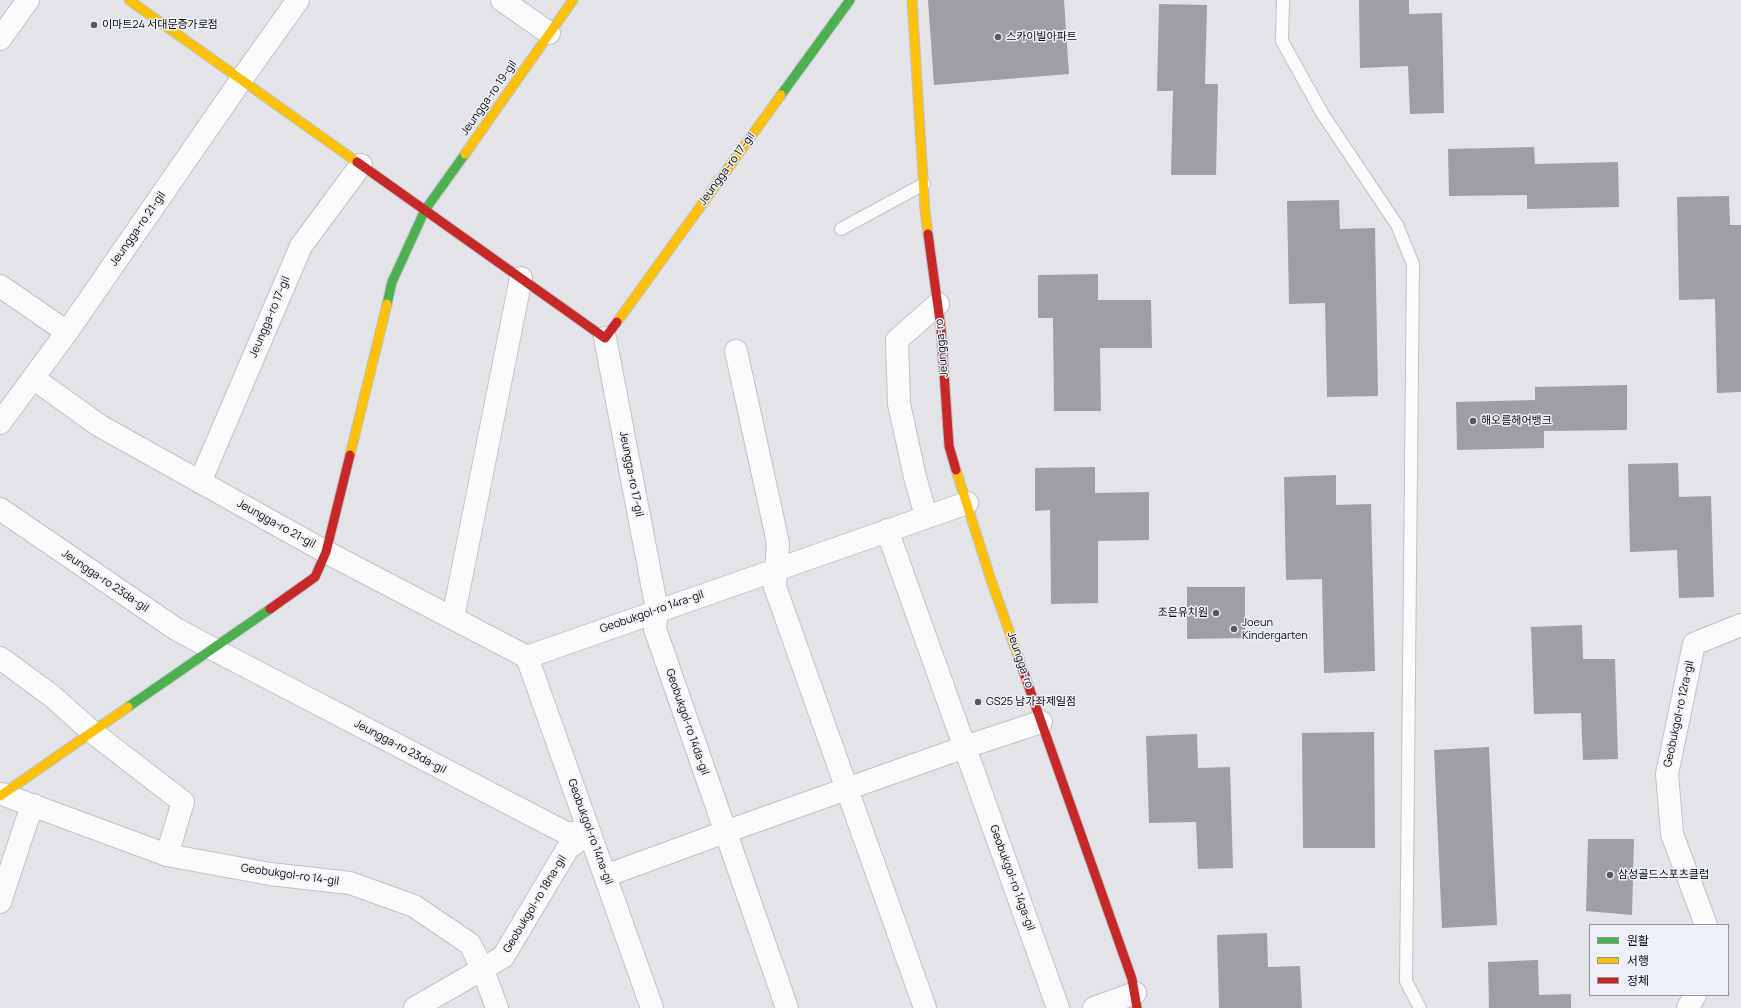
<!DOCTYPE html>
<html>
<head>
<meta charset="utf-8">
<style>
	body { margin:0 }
	#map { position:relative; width:1741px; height:1008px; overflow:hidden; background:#e3e4e9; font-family:Manrope,"Noto Sans KR",sans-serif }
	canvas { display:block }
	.legend { position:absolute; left:1589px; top:924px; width:140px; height:72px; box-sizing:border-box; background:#eef0f8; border:1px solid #94959b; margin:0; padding:5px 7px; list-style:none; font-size:12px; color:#0c0c0f }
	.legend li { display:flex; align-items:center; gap:8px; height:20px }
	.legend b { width:20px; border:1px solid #94959b }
</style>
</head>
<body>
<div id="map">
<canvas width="1741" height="1008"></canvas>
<ul class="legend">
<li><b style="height:5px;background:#4caf50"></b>원활</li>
<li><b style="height:5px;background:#ffc107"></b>서행</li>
<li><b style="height:5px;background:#c62828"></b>정체</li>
</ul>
</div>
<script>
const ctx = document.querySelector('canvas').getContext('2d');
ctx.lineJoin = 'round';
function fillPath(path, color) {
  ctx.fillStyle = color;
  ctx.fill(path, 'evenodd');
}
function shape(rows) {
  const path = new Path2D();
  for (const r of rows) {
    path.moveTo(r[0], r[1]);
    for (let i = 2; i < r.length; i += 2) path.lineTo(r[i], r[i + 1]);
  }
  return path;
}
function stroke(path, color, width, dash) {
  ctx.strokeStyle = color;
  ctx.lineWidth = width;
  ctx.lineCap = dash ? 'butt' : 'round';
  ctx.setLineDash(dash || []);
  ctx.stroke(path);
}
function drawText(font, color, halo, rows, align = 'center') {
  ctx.font = font + ' Manrope,"Noto Sans KR",sans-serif';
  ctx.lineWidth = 3;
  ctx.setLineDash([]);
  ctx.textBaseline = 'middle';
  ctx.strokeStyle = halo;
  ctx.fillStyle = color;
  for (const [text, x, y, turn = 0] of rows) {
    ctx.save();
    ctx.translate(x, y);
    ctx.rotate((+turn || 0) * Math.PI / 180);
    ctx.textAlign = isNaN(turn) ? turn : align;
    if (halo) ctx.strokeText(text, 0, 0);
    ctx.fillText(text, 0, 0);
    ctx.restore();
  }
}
fillPath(shape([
	[928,0,1064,0,1069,74,934,85],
	[1359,0,1409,0,1409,14,1442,13,1444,113,1410,114,1408,66,1360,68],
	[1159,4,1207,5,1205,84,1218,84,1216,175,1171,175,1173,91,1157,91],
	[1534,147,1535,164,1618,162,1619,207,1527,209,1527,195,1449,196,1448,149],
	[1729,196,1730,225,1741,225,1741,392,1717,393,1715,299,1679,300,1677,197],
	[1339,200,1340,229,1375,228,1378,396,1327,397,1325,303,1289,304,1287,201],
	[1098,274,1098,300,1151,300,1152,348,1100,348,1101,411,1054,411,1053,318,1038,318,1038,275],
	[1627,385,1627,430,1544,431,1544,448,1457,450,1456,402,1535,400,1535,387],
	[1678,463,1679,497,1711,496,1714,597,1679,598,1677,550,1630,552,1628,464],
	[1095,467,1095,493,1149,492,1149,540,1098,541,1098,603,1051,604,1050,510,1035,511,1035,468],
	[1336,475,1336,505,1371,504,1375,671,1324,673,1322,579,1286,580,1284,477],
	[1187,587,1245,587,1245,638,1187,639],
	[1582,625,1583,659,1615,659,1618,759,1583,760,1581,713,1534,714,1531,627],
	[1374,732,1375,848,1303,848,1302,733],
	[1197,734,1198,768,1230,767,1233,868,1198,869,1196,822,1149,823,1146,736],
	[1489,747,1497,925,1442,928,1434,750],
	[1588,839,1634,839,1632,915,1586,911],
	[1267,933,1268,967,1300,966,1302,1008,1219,1008,1217,935],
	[1538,960,1539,995,1571,994,1571,1008,1489,1008,1488,962]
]), '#9e9fa2');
const lane = shape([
	[1283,0,1282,41,1322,113,1397,225,1413,264,1406,981,1420,1008],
	[841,229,924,184]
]);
const street = shape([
	[502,0,549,33],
	[0,39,28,0],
	[0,286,67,332],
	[605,338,657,610,655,629,787,1008],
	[736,351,778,543,775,587,925,1008],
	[33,378,100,426,326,552,527,657],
	[0,423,67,332,241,80,298,0],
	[200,482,301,246,361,165],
	[0,509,176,629,213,649,566,833,590,833],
	[926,516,915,477,899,404,897,340,938,304],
	[887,530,1058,1008],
	[453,618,521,278],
	[527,657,967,503],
	[527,657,652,1008],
	[0,658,52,696,91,731,183,802,167,855],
	[2,794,167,855,270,874,350,883,414,906,470,944,483,970,497,1008],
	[605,876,725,832,965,747,1041,722],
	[0,902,27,820,34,805],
	[1706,925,1672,834,1667,774,1694,644,1741,625],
	[415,1008,503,957,568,848,590,833],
	[1094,1008,1135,993],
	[1688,1008,1695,995]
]);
const fast = shape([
	[781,95,850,0],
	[387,304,392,282,425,210,465,154],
	[128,707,270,609]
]);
const slow = shape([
	[129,0,357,162],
	[912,0,925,210,928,234],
	[465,154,573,0],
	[617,322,781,95],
	[350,455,387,304],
	[956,470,991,580,1019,659],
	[0,796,128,707]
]);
const jam = shape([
	[357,162,605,338,617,322],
	[928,234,941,329,949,446,956,470],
	[270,609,315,577,326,552,350,455],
	[1019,659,1132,979,1137,1008]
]);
stroke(lane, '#c0c1c5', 14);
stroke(street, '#c0c1c5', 24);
stroke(fast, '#c0c1c5', 11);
stroke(slow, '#c0c1c5', 11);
stroke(jam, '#c0c1c5', 11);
stroke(lane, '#fbfbfc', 12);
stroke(street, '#fbfbfc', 22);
stroke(fast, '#4caf50', 9);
stroke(slow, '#ffc107', 9);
stroke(jam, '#c62828', 9);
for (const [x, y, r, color] of [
	[94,25,4,"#57585b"],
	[998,37,4,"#57585b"],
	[1473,421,4,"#57585b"],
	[1216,613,4,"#57585b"],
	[1234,629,4,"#57585b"],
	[978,702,4,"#57585b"],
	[1610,875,4,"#57585b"]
]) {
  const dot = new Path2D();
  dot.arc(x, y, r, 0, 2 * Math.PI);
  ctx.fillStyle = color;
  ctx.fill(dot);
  stroke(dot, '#eef0f8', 1.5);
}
drawText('11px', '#0c0c0f', '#eef0f8', [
	["이마트24 서대문증가로점",102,25],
	["스카이빌아파트",1006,37],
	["해오름헤어뱅크",1481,421],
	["조은유치원",1208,613,"right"],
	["Joeun",1242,623],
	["Kindergarten",1242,636],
	["GS25 남가좌제일점",986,702],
	["삼성골드스포츠클럽",1618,875]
], 'left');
drawText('11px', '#0c0c0f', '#eef0f8', [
	["Jeungga-ro 19-gil",489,98,-55],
	["Jeungga-ro 17-gil",727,169,-54],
	["Jeungga-ro 21-gil",138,229,-55],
	["Jeungga-ro 17-gil",270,317,-67],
	["Jeungga-ro",942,348,-95],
	["Jeungga-ro 17-gil",631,474,79],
	["Jeungga-ro 21-gil",276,524,29],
	["Jeungga-ro 23da-gil",105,581,34],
	["Geobukgol-ro 14ra-gil",652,612,-19],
	["Jeungga-ro",1020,660,71],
	["Geobukgol-ro 12ra-gil",1679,714,-78],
	["Geobukgol-ro 14da-gil",687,722,71],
	["Jeungga-ro 23da-gil",400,747,28],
	["Geobukgol-ro 14na-gil",590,832,70],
	["Geobukgol-ro 14-gil",290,875,8],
	["Geobukgol-ro 14ga-gil",1012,878,70],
	["Geobukgol-ro 18na-gil",535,904,-59]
]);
</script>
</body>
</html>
